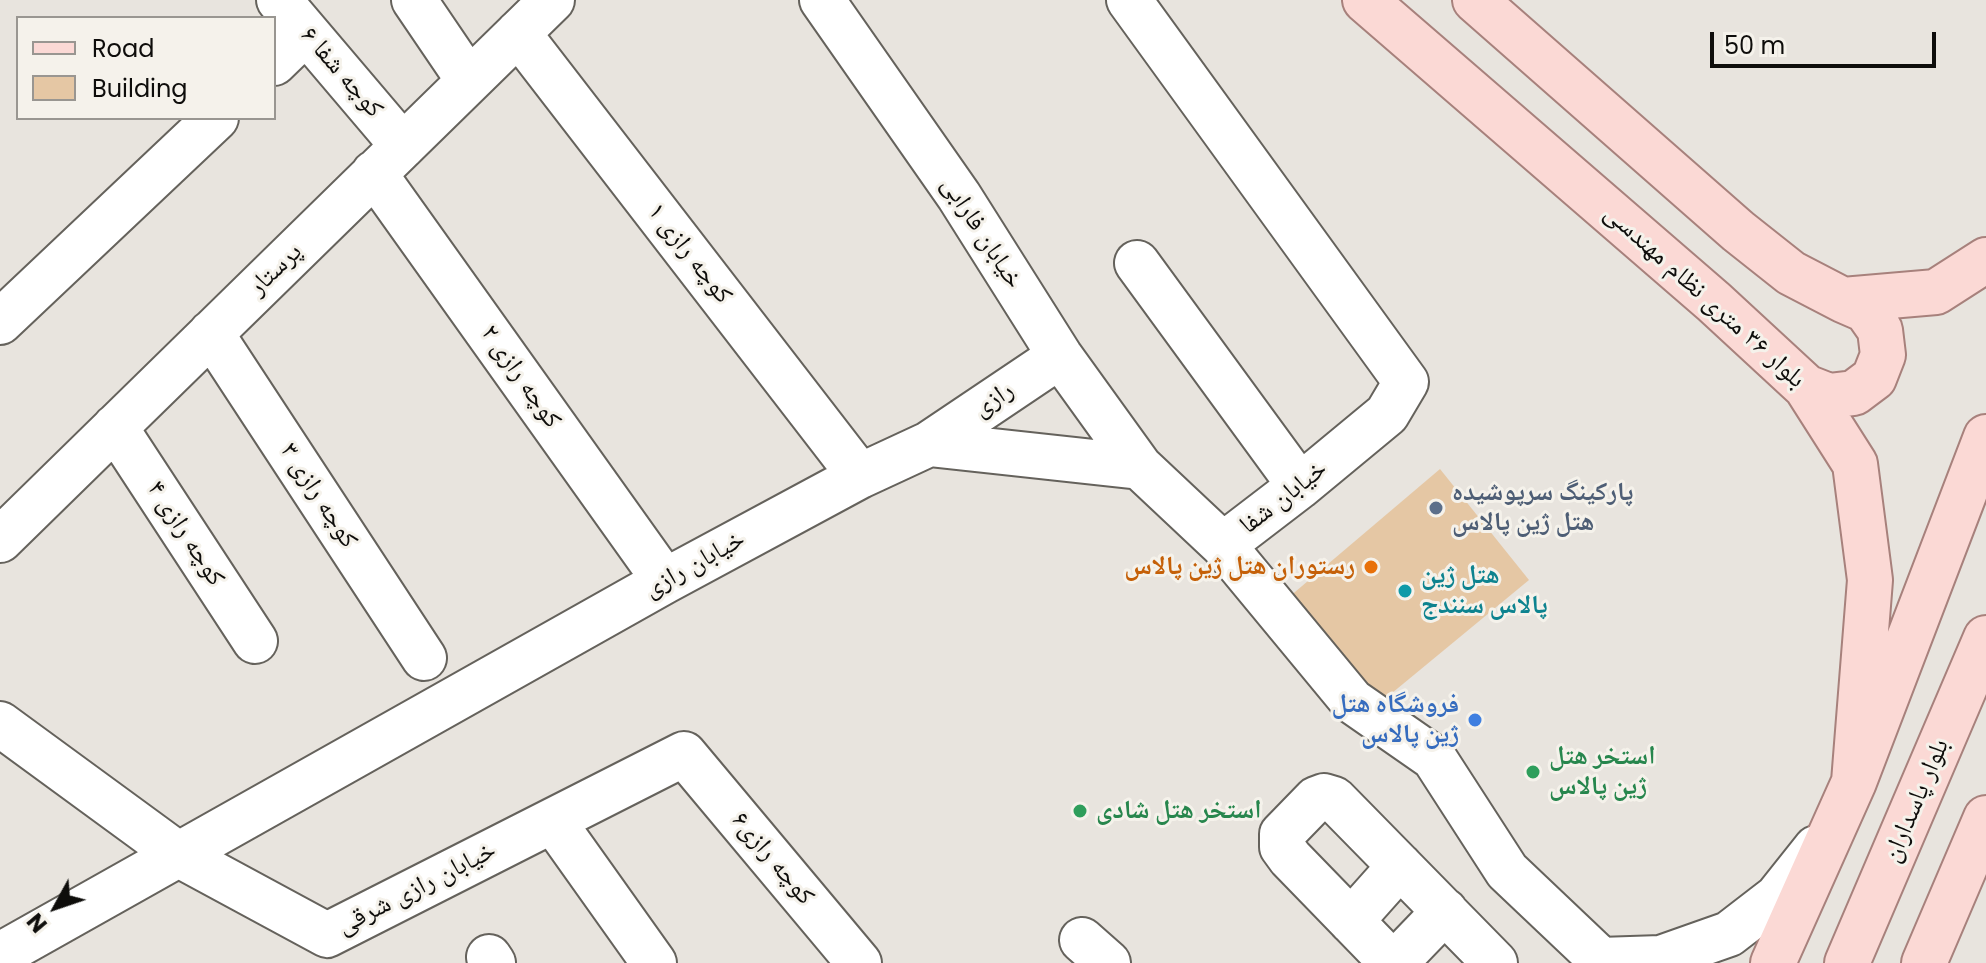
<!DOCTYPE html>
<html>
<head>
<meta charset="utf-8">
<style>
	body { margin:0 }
	#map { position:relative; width:1986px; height:963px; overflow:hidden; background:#e8e4de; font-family:Poppins,sans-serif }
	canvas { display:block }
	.legend { position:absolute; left:16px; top:16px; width:260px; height:104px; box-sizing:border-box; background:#f5f2eb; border:2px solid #999691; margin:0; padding:10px 14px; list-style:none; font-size:24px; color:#0e0d0b }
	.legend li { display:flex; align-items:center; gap:16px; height:40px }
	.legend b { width:40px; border:2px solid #999691 }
	.north { position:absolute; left:16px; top:867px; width:80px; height:80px; -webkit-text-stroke:6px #f5f2eb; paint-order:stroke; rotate:230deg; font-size:22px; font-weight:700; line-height:32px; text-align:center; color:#0e0d0b }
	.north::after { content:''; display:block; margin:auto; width:28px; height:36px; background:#0e0d0b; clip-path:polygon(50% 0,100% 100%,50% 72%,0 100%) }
	.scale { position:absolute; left:1710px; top:32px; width:226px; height:36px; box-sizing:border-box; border:4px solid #0e0d0b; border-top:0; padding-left:10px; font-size:24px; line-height:28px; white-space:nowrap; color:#0e0d0b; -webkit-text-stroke:6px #f5f2eb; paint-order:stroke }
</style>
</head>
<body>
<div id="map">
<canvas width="1986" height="963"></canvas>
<ul class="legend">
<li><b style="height:10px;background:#fbd9d5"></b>Road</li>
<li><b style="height:22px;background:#e5c7a4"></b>Building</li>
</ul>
<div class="north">N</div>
<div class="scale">50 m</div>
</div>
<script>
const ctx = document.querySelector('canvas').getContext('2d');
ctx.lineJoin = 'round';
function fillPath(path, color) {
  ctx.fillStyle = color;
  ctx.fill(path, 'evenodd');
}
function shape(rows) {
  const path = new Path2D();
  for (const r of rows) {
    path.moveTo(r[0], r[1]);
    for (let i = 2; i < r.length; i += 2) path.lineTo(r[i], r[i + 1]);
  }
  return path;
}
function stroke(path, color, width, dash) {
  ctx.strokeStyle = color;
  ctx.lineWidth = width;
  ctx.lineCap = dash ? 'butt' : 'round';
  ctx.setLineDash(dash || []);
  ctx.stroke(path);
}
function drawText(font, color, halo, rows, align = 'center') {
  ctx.font = font + ' Poppins,"Noto Naskh Arabic",sans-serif';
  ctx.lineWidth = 6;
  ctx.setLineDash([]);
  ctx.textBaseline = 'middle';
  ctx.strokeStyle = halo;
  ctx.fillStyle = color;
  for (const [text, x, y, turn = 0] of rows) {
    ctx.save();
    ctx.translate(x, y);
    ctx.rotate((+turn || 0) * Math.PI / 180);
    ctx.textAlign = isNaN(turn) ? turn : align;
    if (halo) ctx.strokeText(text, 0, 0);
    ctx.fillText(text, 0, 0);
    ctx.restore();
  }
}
fillPath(shape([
	[1440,469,1529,580,1369,712,1282,603]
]), '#e5c7a4');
const minor = shape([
	[279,0,403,146],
	[414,0,469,81],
	[822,0,959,196,1060,356,1140,467,1223,545],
	[1129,0,1406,382,1387,414,1300,486,1223,545,1352,701,1434,758,1507,871,1604,963],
	[518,33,860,476],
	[274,63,306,32],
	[374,173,665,581],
	[1137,263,1300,486],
	[0,322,216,118],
	[211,333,424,658],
	[115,427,255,641],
	[929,444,1140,467],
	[0,540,552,0],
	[0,724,179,855,327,935,684,754,859,963],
	[553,821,654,963],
	[1351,921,1400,866],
	[1082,940,1108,963],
	[0,955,665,581,860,476,929,444,1060,356],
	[489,957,493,963],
	[1600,960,1661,958,1729,934,1777,897,1816,848],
	[1392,963,1290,858,1282,847,1282,834,1316,799,1324,796,1334,799,1495,963],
	[1395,963,1445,911]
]);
const major = shape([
	[1365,0,1714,302,1806,387,1855,464,1870,580,1854,782],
	[1475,0,1738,231,1791,273,1843,300,1936,292,1986,260],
	[1806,387,1829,396,1854,393,1874,378,1883,355,1880,330,1866,310,1843,300],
	[1773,963,1854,782,1986,437],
	[1847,963,1986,638],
	[1924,963,1986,818]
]);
stroke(minor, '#65625c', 48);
stroke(major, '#a7817c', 48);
stroke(minor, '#fff', 44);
stroke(major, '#fbd9d5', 44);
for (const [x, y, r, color] of [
	[1436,508,8,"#5c6f8a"],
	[1371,567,8,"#e8710a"],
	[1405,591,8,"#0f9aa8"],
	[1475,720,8,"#3f7fe0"],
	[1533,772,8,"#2e9e5b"],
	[1080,811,8,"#2e9e5b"]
]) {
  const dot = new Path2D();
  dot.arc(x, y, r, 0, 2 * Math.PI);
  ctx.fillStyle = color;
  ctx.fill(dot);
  stroke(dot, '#f5f2eb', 3);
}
drawText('26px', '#0e0d0b', '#f5f2eb', [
	["کوچه شفا ۶",341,73,49],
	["خیابان فارابی",981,233,57],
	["کوچه رازی ۱",689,254,52],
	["پرستار",276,270,-44],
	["بلوار ۳۶ متری نظام مهندسی",1704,297,42],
	["کوچه رازی ۲",520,377,55],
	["رازی",994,400,-34],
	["کوچه رازی ۳",318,496,57],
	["خیابان شفا",1284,498,-38],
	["کوچه رازی ۴",185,534,57],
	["خیابان رازی",695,565,-29],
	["بلوار پاسداران",1917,801,-67],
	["کوچه رازی۶",772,859,50],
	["خیابان رازی شرقی",417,889,-27]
]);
drawText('bold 26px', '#4e5e75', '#f5f2eb', [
	["پارکینگ سرپوشیده",1452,493],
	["هتل ژین پالاس",1452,523]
], 'left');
drawText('bold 26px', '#c56008', '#f5f2eb', [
	["رستوران هتل ژین پالاس",1355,567]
], 'right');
drawText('bold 26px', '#0d838f', '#f5f2eb', [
	["هتل ژین",1421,576],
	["پالاس سنندج",1421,606]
], 'left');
drawText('bold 26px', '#366cbe', '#f5f2eb', [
	["فروشگاه هتل",1459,705],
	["ژین پالاس",1459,735]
], 'right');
drawText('bold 26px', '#27864d', '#f5f2eb', [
	["استخر هتل",1549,757],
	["ژین پالاس",1549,787],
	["استخر هتل شادی",1096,811]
], 'left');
</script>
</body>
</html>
